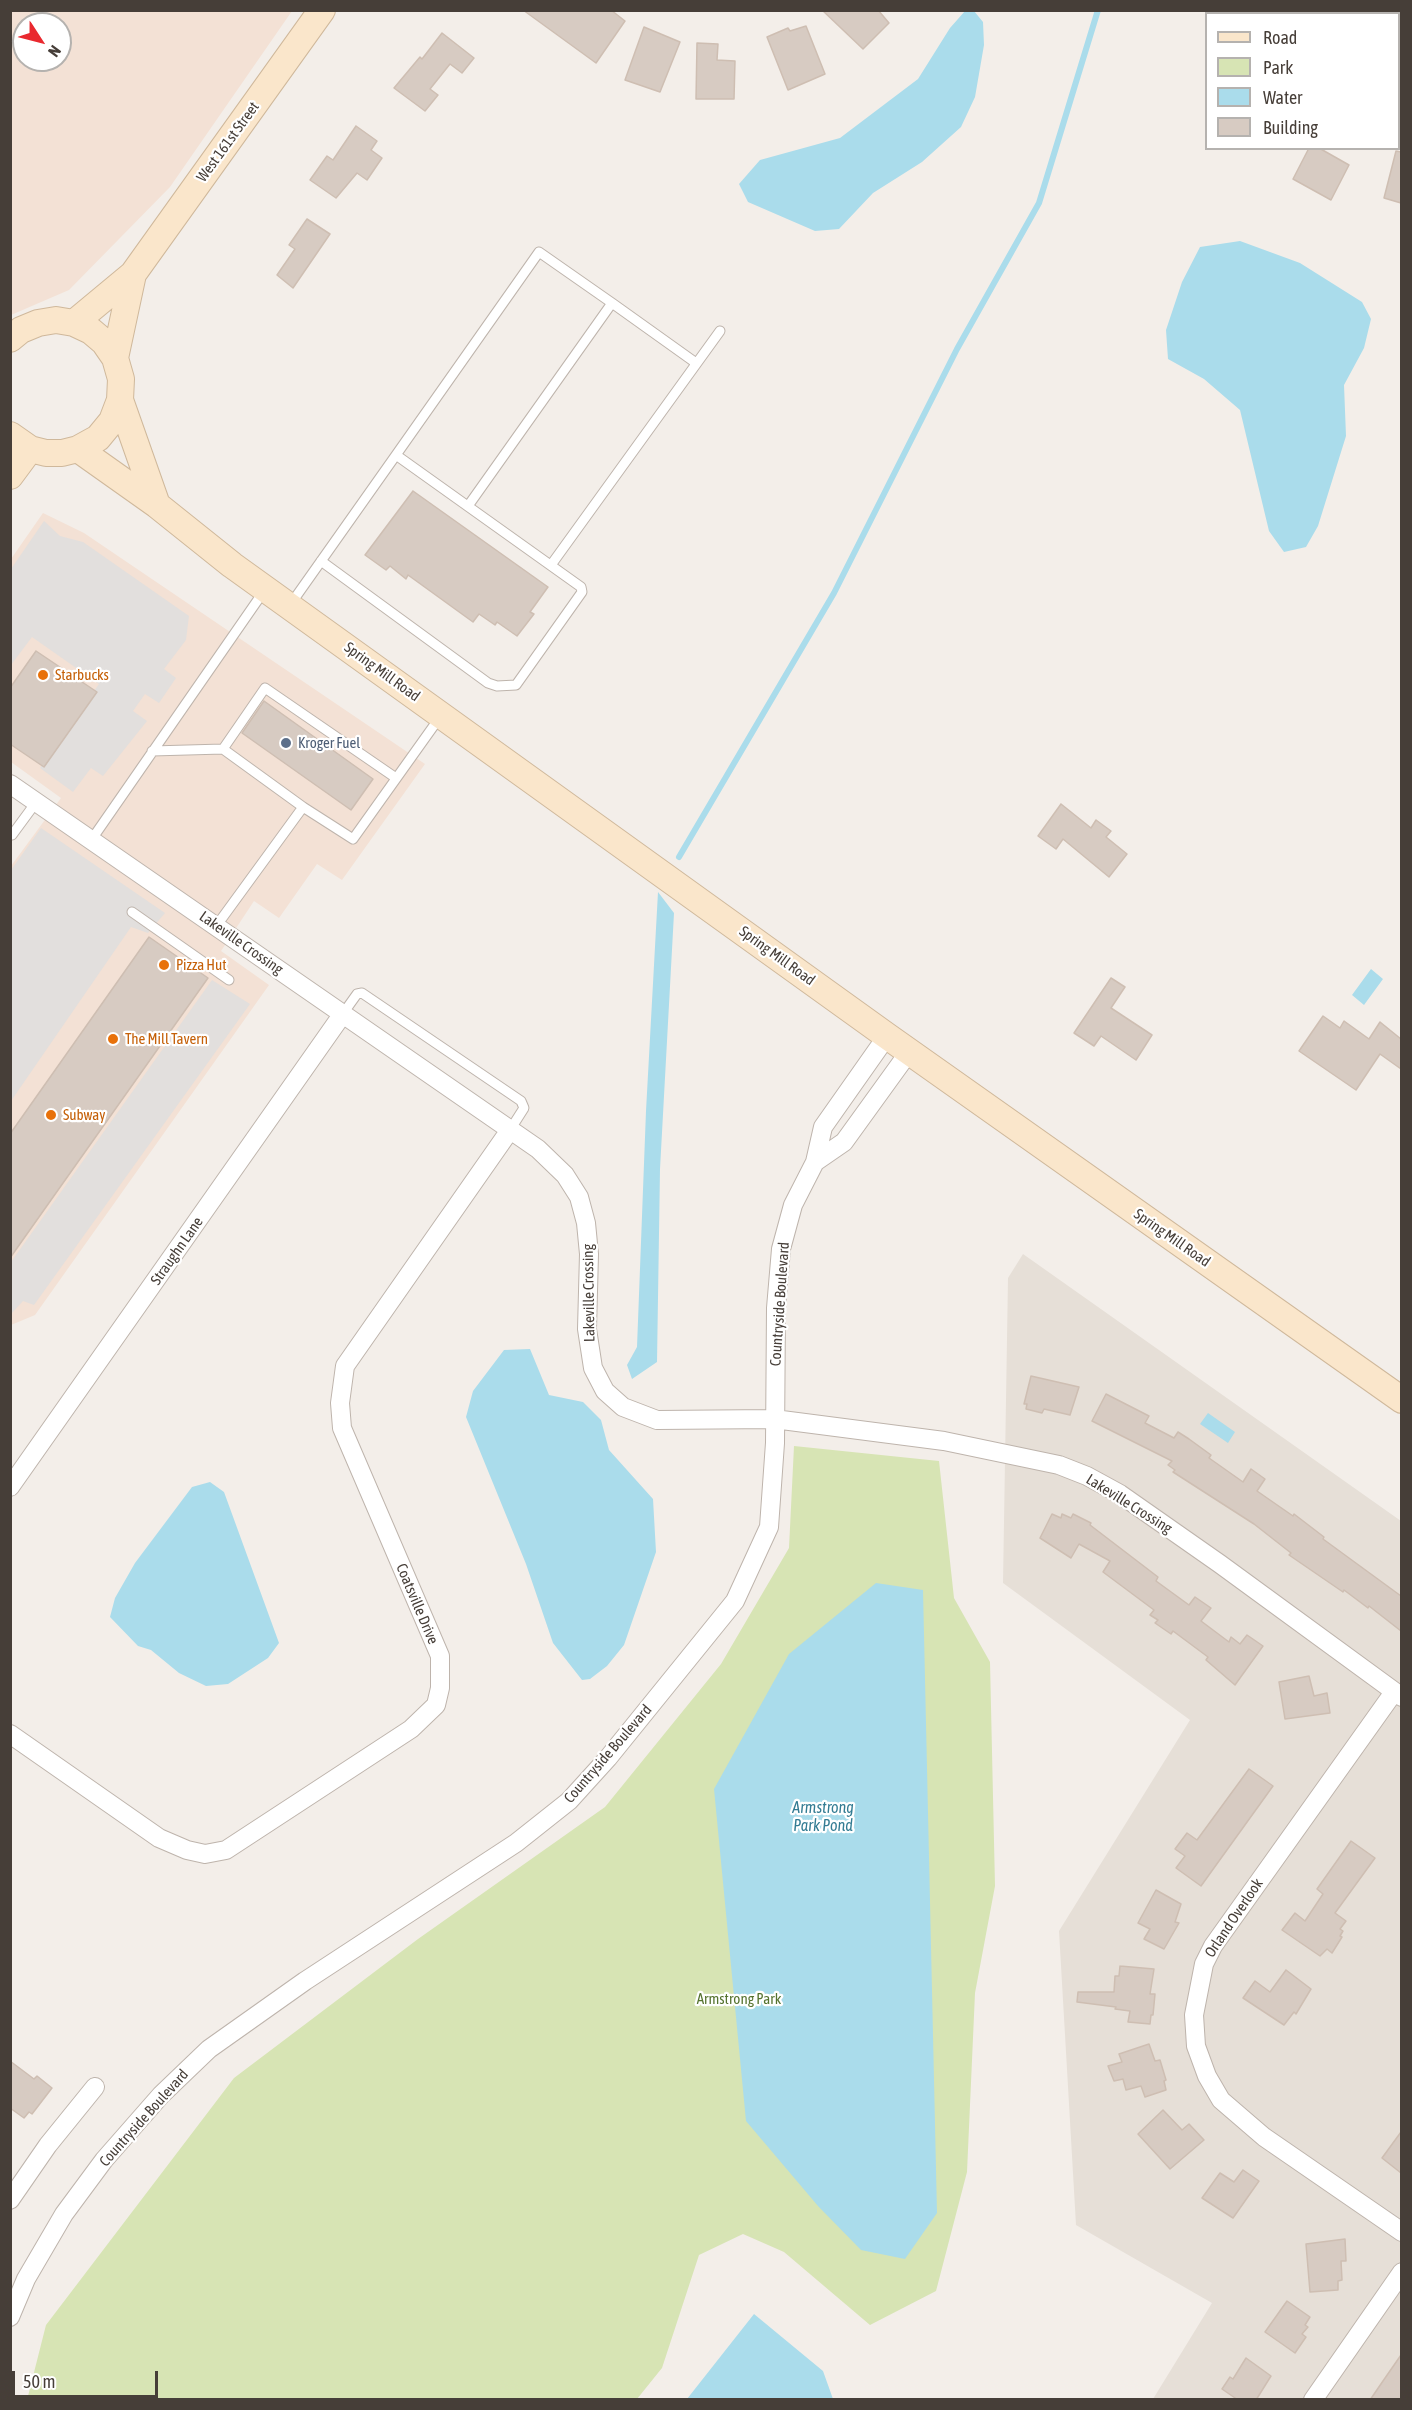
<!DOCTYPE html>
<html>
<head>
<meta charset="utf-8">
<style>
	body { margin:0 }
	#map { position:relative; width:1412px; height:2410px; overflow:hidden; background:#f3eee9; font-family:"Asap Condensed",sans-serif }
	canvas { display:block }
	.frame { position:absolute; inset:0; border:12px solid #463e38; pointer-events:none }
	.legend { position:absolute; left:1205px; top:12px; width:195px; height:138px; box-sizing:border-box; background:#fff; border:2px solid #b5b2af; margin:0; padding:8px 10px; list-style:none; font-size:18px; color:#463e38 }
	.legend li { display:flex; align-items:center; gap:12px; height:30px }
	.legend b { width:30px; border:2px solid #b5b2af }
	.north { position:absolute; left:12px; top:12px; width:60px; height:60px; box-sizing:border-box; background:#fff; border:2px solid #b5b2af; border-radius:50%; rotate:126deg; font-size:16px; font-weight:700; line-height:24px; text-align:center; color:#463e38 }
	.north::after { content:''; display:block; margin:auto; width:21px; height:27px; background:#e9292f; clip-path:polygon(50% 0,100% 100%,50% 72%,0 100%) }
	.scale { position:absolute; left:12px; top:2371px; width:146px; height:27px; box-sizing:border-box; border:3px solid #463e38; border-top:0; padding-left:8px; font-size:18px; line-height:21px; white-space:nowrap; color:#463e38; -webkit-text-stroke:4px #fff; paint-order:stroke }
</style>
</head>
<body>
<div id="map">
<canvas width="1412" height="2410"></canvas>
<div class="frame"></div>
<ul class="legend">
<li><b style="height:8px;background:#fae6cb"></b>Road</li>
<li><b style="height:16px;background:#d7e4b4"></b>Park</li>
<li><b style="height:16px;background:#aadceb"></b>Water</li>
<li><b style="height:16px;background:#d7cbc2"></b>Building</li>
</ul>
<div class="north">N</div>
<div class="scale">50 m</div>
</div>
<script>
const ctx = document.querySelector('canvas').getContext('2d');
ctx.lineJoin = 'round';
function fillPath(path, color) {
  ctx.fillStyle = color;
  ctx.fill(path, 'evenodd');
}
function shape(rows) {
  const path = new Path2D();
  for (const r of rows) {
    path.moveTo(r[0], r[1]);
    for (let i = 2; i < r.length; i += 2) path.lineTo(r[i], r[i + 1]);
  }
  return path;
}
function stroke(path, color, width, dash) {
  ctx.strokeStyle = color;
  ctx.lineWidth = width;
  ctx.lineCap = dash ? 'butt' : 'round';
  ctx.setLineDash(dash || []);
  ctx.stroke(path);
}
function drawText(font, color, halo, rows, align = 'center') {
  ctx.font = font + ' "Asap Condensed",sans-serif';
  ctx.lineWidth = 4.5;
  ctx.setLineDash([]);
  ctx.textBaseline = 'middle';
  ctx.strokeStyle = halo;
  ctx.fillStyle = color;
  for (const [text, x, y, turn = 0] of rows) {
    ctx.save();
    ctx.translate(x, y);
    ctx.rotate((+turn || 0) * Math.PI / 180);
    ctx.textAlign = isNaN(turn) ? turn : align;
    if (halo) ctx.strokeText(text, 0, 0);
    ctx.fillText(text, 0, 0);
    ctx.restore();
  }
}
fillPath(shape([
	[1023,1254,1401,1521,1401,2399,1153,2399,1212,2303,1076,2225,1059,1931,1190,1720,1003,1583,1008,1278]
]), '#e6dfd7');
fillPath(shape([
	[11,10,292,11,170,187,69,290,11,315],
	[24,24,60,24,60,60,24,60],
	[43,513,84,533,425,764,342,880,317,864,279,918,254,901,221,951,269,985,35,1315,11,1325,11,866,61,798,11,762,11,559]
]), '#f3e1d5');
fillPath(shape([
	[794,1446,939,1461,954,1598,990,1662,995,1886,975,1993,967,2172,936,2291,870,2325,784,2252,743,2234,699,2255,662,2368,637,2399,27,2400,46,2325,234,2078,418,1939,605,1807,721,1664,789,1548]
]), '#d7e4b4');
fillPath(shape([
	[44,521,60,536,83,542,189,616,186,640,164,669,176,678,159,703,145,694,133,711,147,721,103,776,91,768,73,792,40,768,99,684,32,637,11,665,11,569],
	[41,828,165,913,148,933,131,927,11,1101,11,870],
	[212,980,250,1004,34,1305,23,1301,11,1314,11,1262]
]), '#e2dfdd');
fillPath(shape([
	[965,11,974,11,983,22,984,45,975,97,961,127,922,162,873,193,839,229,815,231,748,202,739,184,760,160,840,138,918,79,950,28],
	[1240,241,1300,263,1362,302,1371,319,1364,348,1344,385,1346,436,1318,526,1306,547,1284,552,1269,531,1240,410,1204,379,1168,359,1166,330,1182,282,1200,247],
	[658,892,674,913,660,1169,657,1362,632,1379,627,1365,637,1347,646,1111],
	[1371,969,1383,979,1364,1005,1352,995],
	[530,1349,549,1395,583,1402,601,1420,609,1450,653,1499,656,1552,624,1645,607,1666,590,1679,582,1680,553,1643,526,1564,466,1417,473,1391,504,1350],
	[1208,1413,1235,1432,1228,1443,1200,1424],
	[210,1482,224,1492,279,1643,268,1658,228,1684,206,1686,179,1673,151,1650,138,1646,110,1617,115,1598,135,1563,192,1487],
	[876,1583,923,1590,937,2213,905,2259,861,2250,818,2206,746,2121,714,1789,789,1654],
	[754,2314,823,2371,833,2399,687,2399]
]), '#aadceb');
stroke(shape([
	[679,857,834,593,957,349,1039,203,1098,10]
]), '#aadceb', 6);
const building = shape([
	[523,10,611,10,625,21,596,63,523,10],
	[822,10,878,10,889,23,863,49,822,10],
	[806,26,825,74,788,90,767,37,788,28,790,31,806,26],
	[644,27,680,42,660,92,625,80,644,27],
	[442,33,474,58,462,73,450,64,430,89,438,95,425,111,394,88,420,57,422,59,442,33],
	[697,43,718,44,717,60,735,61,734,99,696,99,697,43],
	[356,126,377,141,371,150,382,158,367,180,357,173,336,198,310,180,327,156,333,160,356,126],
	[1309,148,1319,148,1349,165,1331,200,1293,179,1309,148],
	[1396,151,1401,152,1401,203,1384,198,1396,151],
	[307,219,330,234,293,288,277,275,295,249,289,245,307,219],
	[413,491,548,587,530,612,534,614,517,636,497,622,495,625,479,614,473,622,408,575,406,579,390,566,386,570,365,555,413,491],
	[36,651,97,692,44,767,10,744,10,688,36,651],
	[264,701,373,779,351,810,242,733,264,701],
	[1061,804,1091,828,1096,820,1111,831,1106,837,1127,854,1109,877,1063,839,1056,849,1038,836,1061,804],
	[149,937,208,978,10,1258,10,1134,149,937],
	[1111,978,1125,987,1111,1008,1152,1035,1136,1060,1101,1036,1094,1046,1074,1033,1111,978],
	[1323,1016,1340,1028,1344,1021,1369,1039,1380,1022,1401,1039,1401,1069,1380,1054,1356,1090,1299,1051,1323,1016],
	[1031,1376,1079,1387,1070,1415,1044,1409,1042,1413,1026,1409,1027,1404,1024,1404,1031,1376],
	[1106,1394,1149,1416,1145,1423,1174,1438,1178,1432,1189,1439,1211,1455,1209,1458,1243,1482,1251,1469,1265,1479,1257,1491,1293,1516,1294,1514,1324,1537,1323,1539,1401,1596,1401,1631,1369,1606,1368,1608,1344,1590,1343,1592,1289,1555,1291,1553,1254,1524,1173,1472,1175,1470,1168,1465,1172,1461,1092,1421,1106,1394],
	[1052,1514,1061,1518,1062,1514,1071,1518,1073,1514,1091,1523,1090,1525,1158,1577,1156,1581,1189,1605,1195,1597,1211,1608,1201,1621,1229,1642,1231,1637,1240,1644,1247,1635,1263,1646,1235,1685,1206,1660,1208,1657,1173,1631,1171,1634,1155,1623,1158,1620,1150,1615,1154,1610,1103,1572,1110,1561,1079,1544,1071,1558,1040,1538,1052,1514],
	[1309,1676,1314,1696,1327,1693,1330,1713,1285,1719,1279,1682,1309,1676],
	[1249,1769,1273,1786,1201,1886,1176,1868,1185,1856,1175,1849,1187,1833,1197,1840,1249,1769],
	[1351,1841,1375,1858,1335,1913,1346,1921,1340,1929,1343,1931,1340,1936,1342,1937,1332,1953,1327,1949,1320,1956,1282,1930,1295,1913,1305,1921,1323,1894,1317,1889,1351,1841],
	[1156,1890,1181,1904,1175,1922,1179,1923,1164,1949,1144,1939,1150,1929,1138,1923,1156,1890],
	[1120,1966,1154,1969,1150,1994,1155,1994,1153,2015,1151,2015,1150,2024,1128,2022,1130,2011,1115,2009,1116,2007,1077,2002,1078,1992,1114,1992,1115,1976,1119,1976,1120,1966],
	[1286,1970,1311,1989,1296,2014,1294,2012,1284,2025,1243,1998,1255,1981,1270,1992,1286,1970],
	[1149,2044,1155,2061,1160,2060,1166,2080,1164,2081,1166,2090,1145,2097,1141,2086,1126,2090,1123,2079,1114,2081,1108,2066,1122,2062,1119,2054,1149,2044],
	[10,2061,34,2079,37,2076,52,2088,32,2114,29,2112,24,2118,10,2108,10,2061],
	[1163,2110,1182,2130,1189,2124,1204,2140,1170,2169,1138,2134,1163,2110],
	[1401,2132,1401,2173,1382,2158,1401,2132],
	[1243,2170,1259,2181,1233,2218,1202,2198,1220,2173,1234,2182,1243,2170],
	[1345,2239,1346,2261,1341,2261,1342,2280,1338,2281,1338,2290,1310,2292,1306,2244,1345,2239],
	[1287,2301,1310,2317,1305,2325,1308,2327,1302,2334,1306,2337,1295,2353,1265,2332,1287,2301],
	[1401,2355,1401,2400,1370,2400,1383,2381,1401,2355],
	[1246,2358,1271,2376,1256,2400,1238,2400,1222,2389,1230,2377,1233,2379,1246,2358]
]);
fillPath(building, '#d7cbc2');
stroke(building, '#cebeb2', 1.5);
const lane = shape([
	[396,455,539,252,612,303],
	[468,506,612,303,696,363],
	[551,565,720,331],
	[290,605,396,455,581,587,582,592,516,685,497,686,488,683,321,561],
	[152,751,223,749],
	[396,778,265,688,223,749,303,807,353,839,440,717],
	[12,835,37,801],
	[92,839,264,591],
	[132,912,229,980],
	[217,925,303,807],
	[342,1015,357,994,362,993,521,1101,524,1108,510,1130]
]);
const street = shape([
	[1398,113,1402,114],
	[10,784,538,1149,565,1175,579,1197,586,1223,589,1254,587,1329,593,1368,605,1391,623,1407,657,1420,774,1419,944,1441,1059,1465,1087,1476,1120,1494,1220,1564,1402,1697],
	[815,1162,844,1142,909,1052],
	[10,1487,342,1015],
	[1394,1692,1213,1946,1204,1964,1194,2015,1196,2046,1207,2076,1221,2100,1264,2137,1402,2232],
	[10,1734,159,1838,187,1850,205,1854,226,1850,411,1729,436,1705,440,1688,440,1656,342,1428,340,1403,345,1366,510,1130],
	[10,2200,48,2145,95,2087],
	[10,2317,26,2279,64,2214,104,2160,161,2095,209,2049,305,1981,516,1843,569,1801,608,1758,735,1601,769,1527,775,1443,776,1308,781,1249,793,1205,815,1162,823,1127,887,1036],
	[1313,2400,1402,2272]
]);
const secondary = shape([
	[74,323,133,274,322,10],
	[10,339,21,330,38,323,56,320,74,323,91,331,104,342,115,358,121,379,120,400,112,421,98,438,78,449,62,453,46,453,30,449,10,435],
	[115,358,133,274],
	[120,400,157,505],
	[78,449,157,505,232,565,887,1036,1402,1400],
	[10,476,30,449]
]);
stroke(lane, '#beb4ac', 11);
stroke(street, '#beb4ac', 20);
stroke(secondary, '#cfb89b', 28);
stroke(lane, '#fff', 9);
stroke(street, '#fff', 18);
stroke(secondary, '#fae6cb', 26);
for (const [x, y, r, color] of [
	[43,675,6,"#e8710a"],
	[286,743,6,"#5c6f8a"],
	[164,965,6,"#e8710a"],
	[113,1039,6,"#e8710a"],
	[51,1115,6,"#e8710a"]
]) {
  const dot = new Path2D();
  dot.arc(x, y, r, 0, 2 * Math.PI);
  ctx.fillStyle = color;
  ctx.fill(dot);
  stroke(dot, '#fff', 2);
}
drawText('15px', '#463e38', '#fff', [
	["West 161st Street",228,142,-54],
	["Spring Mill Road",382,672,36],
	["Lakeville Crossing",241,943,35],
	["Spring Mill Road",777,956,36],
	["Spring Mill Road",1172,1238,35],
	["Straughn Lane",177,1251,-55],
	["Lakeville Crossing",589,1293,-91],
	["Countryside Boulevard",780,1304,-86],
	["Lakeville Crossing",1129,1504,32],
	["Coatsville Drive",417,1604,67],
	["Countryside Boulevard",608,1754,-49],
	["Orland Overlook",1234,1918,-56],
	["Countryside Boulevard",144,2118,-48]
]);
drawText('15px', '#c56008', '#fff', [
	["Starbucks",55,675],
	["Pizza Hut",176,965],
	["The Mill Tavern",125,1039],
	["Subway",63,1115]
], 'left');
drawText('15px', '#4e5e75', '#fff', [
	["Kroger Fuel",298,743]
], 'left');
drawText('15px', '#55732f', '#fff', [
	["Armstrong Park",739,1999]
]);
drawText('italic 16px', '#337c93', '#fff', [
	["Armstrong",823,1808],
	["Park Pond",823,1826]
]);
</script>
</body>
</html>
